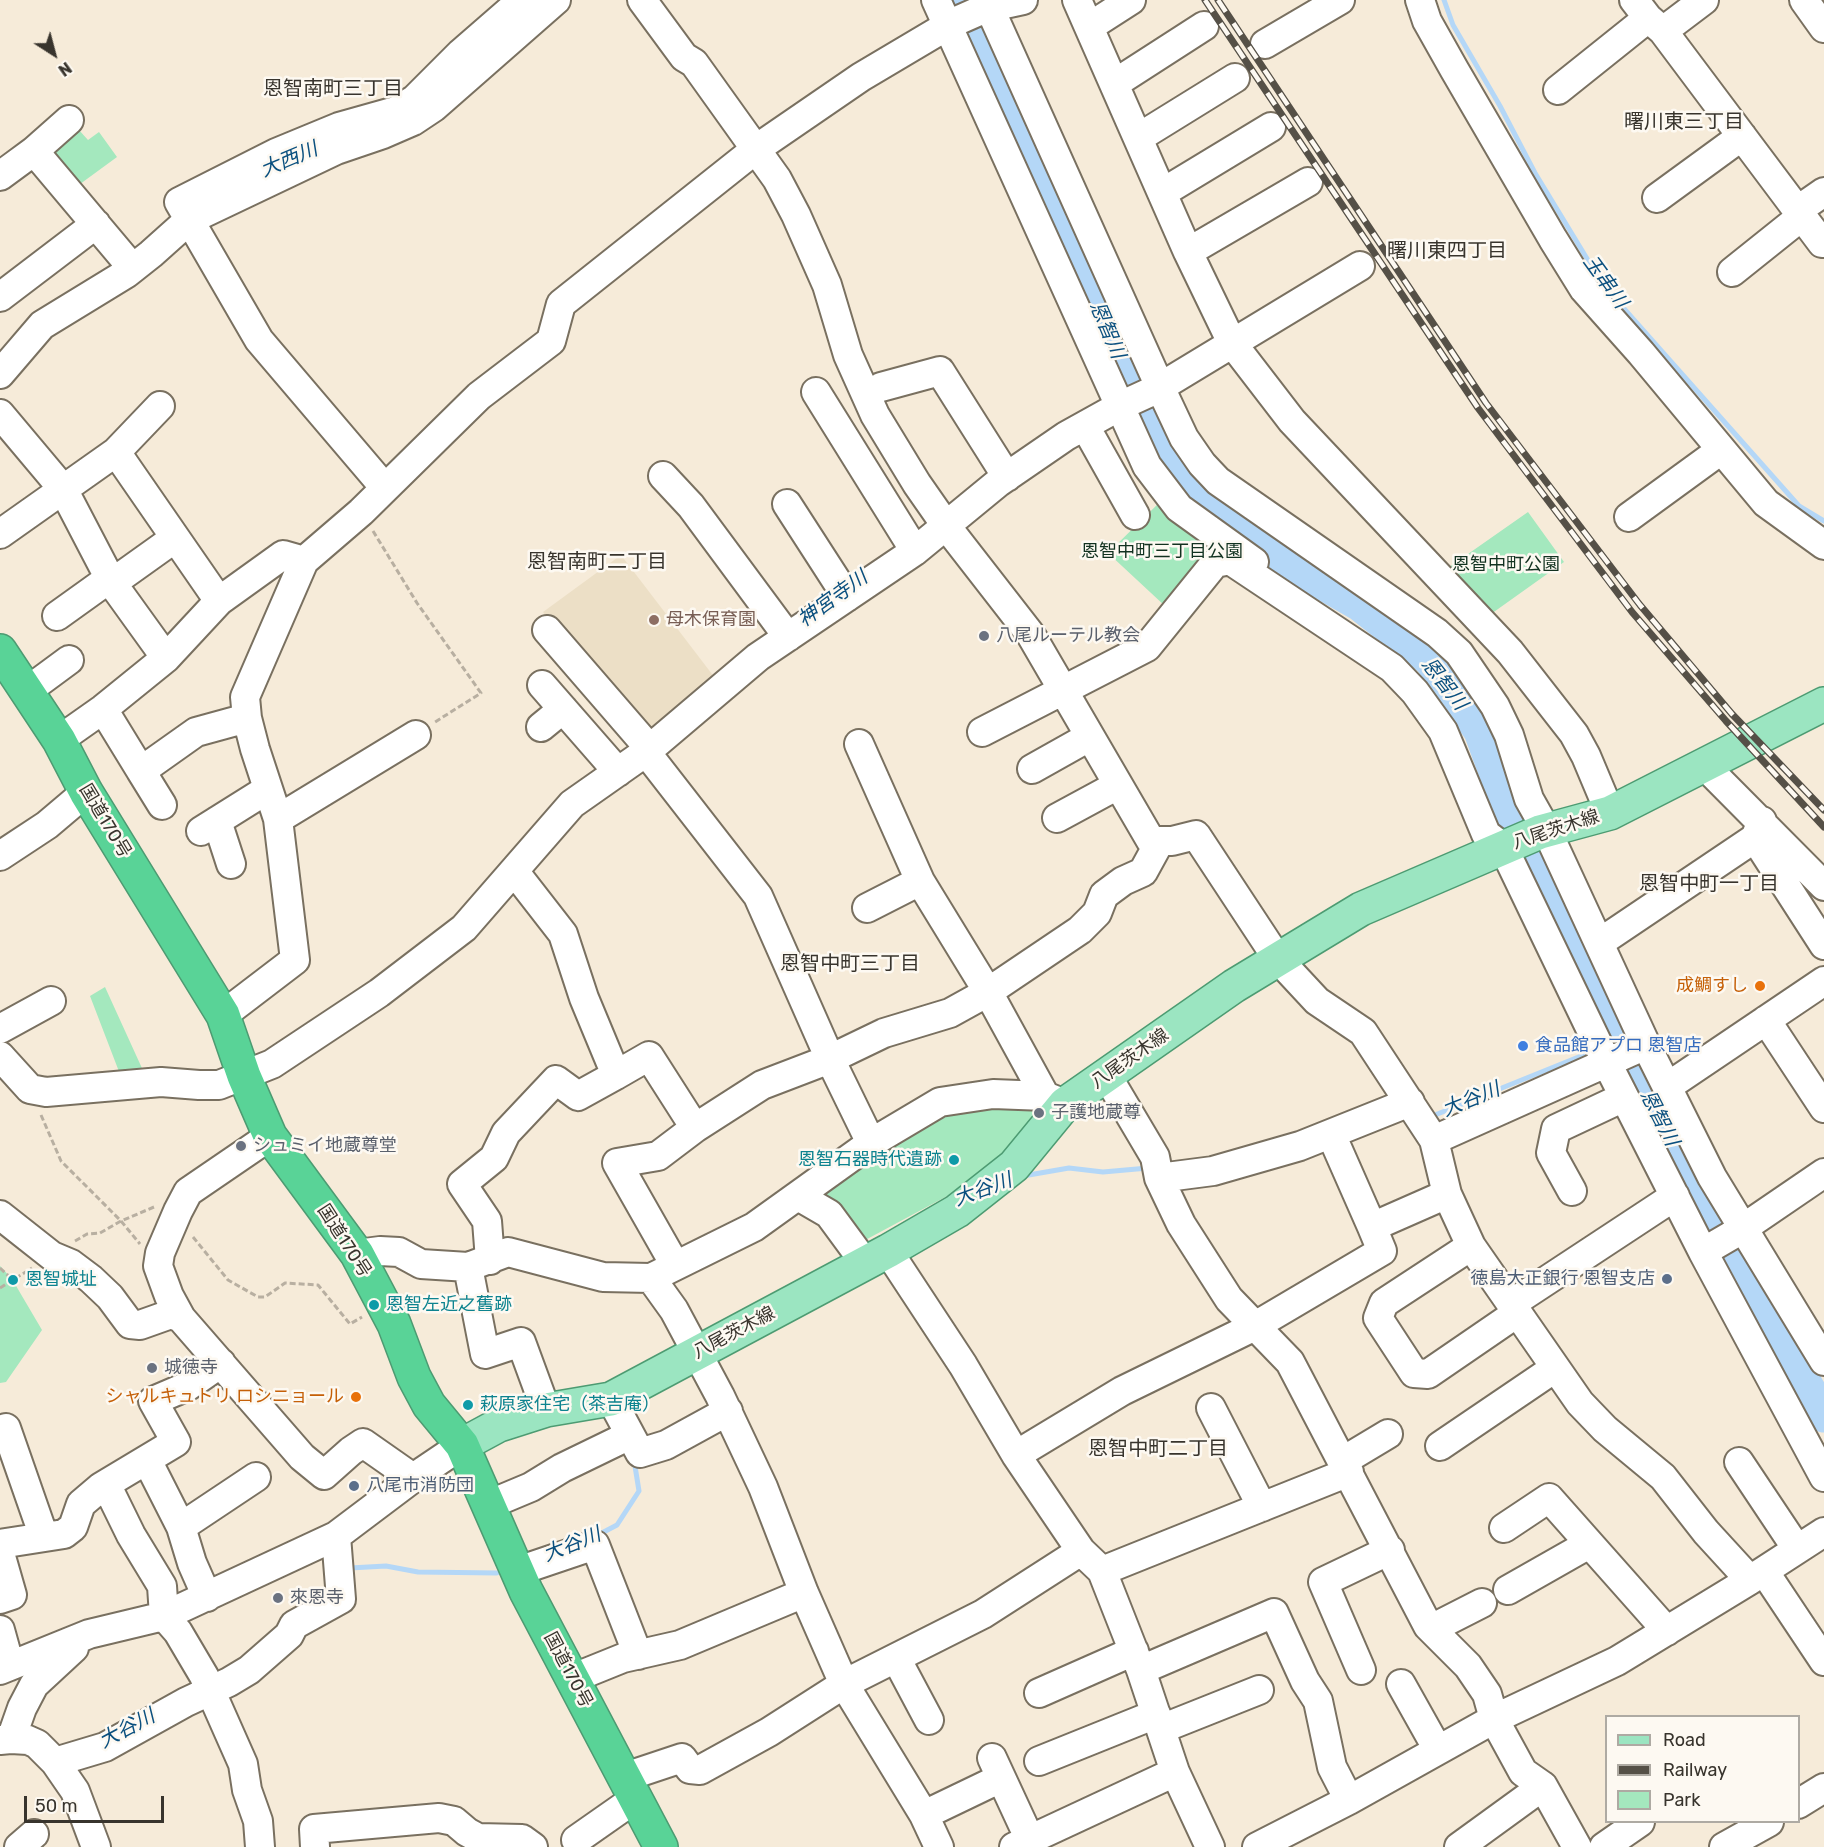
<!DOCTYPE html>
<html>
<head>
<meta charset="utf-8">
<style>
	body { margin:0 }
	#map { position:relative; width:1824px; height:1847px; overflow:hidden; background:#f6ebd9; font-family:Rubik,sans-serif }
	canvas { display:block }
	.legend { position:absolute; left:1605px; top:1715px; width:195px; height:108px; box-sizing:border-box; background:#fdf9f2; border:2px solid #aeaaa3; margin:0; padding:8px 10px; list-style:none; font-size:18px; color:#38342d }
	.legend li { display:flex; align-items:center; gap:12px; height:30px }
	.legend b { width:30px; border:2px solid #aeaaa3 }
	.north { position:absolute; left:24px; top:24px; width:60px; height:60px; -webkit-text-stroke:4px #fdf9f2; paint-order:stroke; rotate:144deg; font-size:16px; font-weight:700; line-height:24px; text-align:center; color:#38342d }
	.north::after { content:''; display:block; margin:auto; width:21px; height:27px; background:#38342d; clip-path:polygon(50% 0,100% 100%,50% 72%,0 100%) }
	.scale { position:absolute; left:24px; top:1796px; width:140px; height:27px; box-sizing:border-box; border:3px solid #38342d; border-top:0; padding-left:8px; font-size:18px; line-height:21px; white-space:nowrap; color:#38342d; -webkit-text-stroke:4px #fdf9f2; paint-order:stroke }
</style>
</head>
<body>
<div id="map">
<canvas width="1824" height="1847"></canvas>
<ul class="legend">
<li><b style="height:8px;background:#9be5c1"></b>Road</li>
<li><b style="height:8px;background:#555047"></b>Railway</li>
<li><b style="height:16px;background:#a4e8be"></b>Park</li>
</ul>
<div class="north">N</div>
<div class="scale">50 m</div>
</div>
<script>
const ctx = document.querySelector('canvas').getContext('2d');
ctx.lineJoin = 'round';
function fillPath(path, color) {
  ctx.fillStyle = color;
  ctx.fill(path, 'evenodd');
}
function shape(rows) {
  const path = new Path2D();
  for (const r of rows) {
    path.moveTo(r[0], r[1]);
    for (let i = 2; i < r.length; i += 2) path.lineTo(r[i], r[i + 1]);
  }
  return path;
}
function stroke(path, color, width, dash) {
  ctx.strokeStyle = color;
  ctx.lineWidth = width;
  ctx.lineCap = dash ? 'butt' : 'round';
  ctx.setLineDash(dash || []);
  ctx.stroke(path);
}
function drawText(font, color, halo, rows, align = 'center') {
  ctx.font = font + ' Rubik,"Noto Sans JP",sans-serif';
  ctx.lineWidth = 5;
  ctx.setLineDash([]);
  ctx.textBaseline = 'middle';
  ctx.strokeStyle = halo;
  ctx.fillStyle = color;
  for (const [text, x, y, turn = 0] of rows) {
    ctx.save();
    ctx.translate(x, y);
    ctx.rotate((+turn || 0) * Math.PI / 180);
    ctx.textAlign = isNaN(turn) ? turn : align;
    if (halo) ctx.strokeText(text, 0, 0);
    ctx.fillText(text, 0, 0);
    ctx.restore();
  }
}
fillPath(shape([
	[621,555,715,678,650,730,637,727,543,612]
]), '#ecdfc6');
fillPath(shape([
	[79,130,88,140,99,132,117,157,76,187,53,156,55,148],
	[1162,500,1218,544,1165,606,1108,553],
	[1528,512,1564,562,1484,619,1448,568],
	[105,987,146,1077,123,1082,90,996],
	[1051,1104,1012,1153,964,1187,856,1245,810,1194,948,1108],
	[0,1266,12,1279,42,1330,6,1382,0,1383]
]), '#a4e8be');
stroke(shape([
	[1444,0,1453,25,1500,106,1535,173,1603,285,1799,506,1824,521],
	[1608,1045,1619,1040],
	[1430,1117,1591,1052],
	[1023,1176,1069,1168,1103,1172,1148,1168],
	[596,1536,617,1525,639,1491,634,1460],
	[350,1571,350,1568,386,1566,418,1572,497,1573]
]), '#b4d7f7', 5);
stroke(shape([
	[964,0,1046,183,1155,441,1197,500,1264,550,1360,605,1430,660,1480,731,1511,816,1619,1040,1694,1185,1824,1416]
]), '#b4d7f7', 33);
const minor = shape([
	[642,0,684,57,694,63,777,179,796,215,827,285,848,355,875,415,917,484,947,527,1031,635,1151,841,1172,841,1196,835,1277,958,1317,1001,1363,1032,1434,1140,1447,1194,1471,1246,1580,1403,1605,1429,1663,1477,1706,1532,1750,1580],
	[936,0,1147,466,1179,508,1254,562],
	[986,0,1160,387,1184,438,1202,464,1218,481,1437,633,1459,653,1495,706,1509,735,1529,799,1547,831,1646,1045,1712,1177,1824,1361],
	[1077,0,1188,252,1232,343,1292,421,1510,652,1574,734,1586,756,1610,813],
	[1420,0,1427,21,1454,69,1553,239,1584,289,1641,353,1766,503,1824,545],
	[1634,0,1648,18,1663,31,1822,243],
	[1804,0,1824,28],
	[1089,27,1131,0],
	[1663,31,1704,0],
	[1265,44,1340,0],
	[1114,84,1204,26],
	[1558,90,1648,18],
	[1138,138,1235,78],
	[34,151,69,120],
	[0,176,34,151,124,258],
	[1162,193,1271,127],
	[1657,198,1742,136],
	[1798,210,1824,192],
	[1188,252,1308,182],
	[1732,272,1802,216],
	[0,297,96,224],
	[0,374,42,325,127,273,151,254,189,220,336,150,383,134,413,121,434,107,556,0],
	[881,387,940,371,1007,477],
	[816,392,915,551],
	[0,414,63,489,112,583,166,658],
	[1085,426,1135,515],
	[116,452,160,406],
	[663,476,691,506,788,637],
	[385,488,259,340,179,202,276,153,339,127,396,111,415,99,461,53,522,0],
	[787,504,847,597],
	[1629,517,1721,450],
	[0,534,116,452,219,601,166,658,103,709,59,740],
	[112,583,175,538],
	[219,601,283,555,304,561],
	[57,616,110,578],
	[547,630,650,749],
	[542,685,618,772],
	[27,691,69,660],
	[103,709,141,771,196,732,247,718],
	[541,727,563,709],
	[982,732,1147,647,1215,563,1230,560,1392,668,1415,692,1443,731,1486,834,1503,847,1607,1063,1703,1252,1824,1477],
	[859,744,920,881],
	[646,752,758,896,830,1059,871,1143],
	[1705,766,1824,886],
	[1032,769,1089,737],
	[141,771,162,805],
	[1057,818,1118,785],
	[278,819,416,735],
	[217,821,231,864],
	[1762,821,1755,838,1824,945],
	[201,831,268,789],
	[0,856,47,825,86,792],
	[514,871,563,934,584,998,616,1075,649,1056,695,1128],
	[867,908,920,881,988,992,1045,1096],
	[1599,943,1755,838],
	[223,1015,295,960,278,819,255,749,247,718,245,697,304,561,361,512,479,396,551,341,561,304,756,149,861,77,952,23,986,8,1023,0],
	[1766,1020,1824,1108],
	[0,1029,51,1001],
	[0,1056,30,1089,46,1092,161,1082,199,1085,219,1085,272,1064,379,993,464,928,572,804,646,752,758,657,915,551,999,482,1066,436,1120,406,1157,389,1360,266],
	[1107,1076,1155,1157,1159,1178,1181,1224,1229,1299,1290,1362,1428,1626,1468,1666,1487,1694,1494,1719,1523,1772,1543,1786,1577,1847],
	[1667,1087,1824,981],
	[1331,1134,1372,1227],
	[1434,1140,1646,1045],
	[1159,1178,1213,1171,1300,1146,1410,1102],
	[1572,1191,1551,1153,1556,1129,1624,1097],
	[798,1196,829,1214,865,1263],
	[0,1215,52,1256,71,1264,91,1279,110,1297,130,1324,140,1325,171,1314,181,1318,302,1457,324,1475,351,1451,363,1443,413,1478],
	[1471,1246,1384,1303,1378,1318,1414,1373,1428,1374,1517,1313],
	[888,1251,963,1365,1016,1455,1081,1551,1102,1571,1141,1670,1175,1772,1210,1847],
	[1703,1252,1739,1231,1824,1173],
	[357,1254,380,1251,399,1252,421,1264,468,1267,508,1252,603,1277,651,1278,754,1227,871,1143,940,1102,993,1094,1045,1096,1065,1104],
	[490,1260,487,1221,462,1184,494,1158,506,1133,556,1080,578,1096,616,1075],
	[675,1265,617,1163,658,1156,695,1128,762,1085,830,1059,884,1033,950,1013,988,992,1080,930,1097,913,1104,895,1123,881,1143,872,1160,841],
	[468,1267,485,1354,521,1342,546,1410],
	[1511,1304,1675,1196],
	[181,1318,169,1296,158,1266,160,1253,178,1211,188,1192,270,1136],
	[611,1399,640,1453,666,1445,728,1411],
	[1211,1408,1262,1507],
	[0,1430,6,1428,44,1537],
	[1440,1446,1555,1368],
	[1016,1455,1122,1391,1255,1326,1382,1251,1372,1227,1447,1194],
	[147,1460,181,1527,192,1563,207,1597],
	[1343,1461,1388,1434],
	[1739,1462,1797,1549],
	[106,1484,131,1535,162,1586,164,1616,178,1632,204,1676,243,1764,247,1790,258,1821,260,1847],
	[488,1505,531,1487,562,1468,630,1435],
	[181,1527,256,1477],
	[1504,1528,1549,1498,1667,1631],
	[0,1544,64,1534,73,1527,81,1504,101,1487,176,1442,153,1401,188,1386,221,1363],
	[0,1553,12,1595,0,1599],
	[518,1571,595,1545,638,1655],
	[1102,1571,1349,1472],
	[1764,1571,1824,1661],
	[1508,1590,1589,1544],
	[1431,1629,1482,1603],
	[0,1630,10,1666],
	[896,1658,929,1720],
	[0,1670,89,1634,164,1616,336,1536,413,1478,462,1445],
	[1141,1670,1274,1613,1305,1681,1318,1701,1332,1767,1349,1800],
	[1361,1670,1323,1582,1390,1550],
	[571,1679,623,1658,680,1645,804,1593],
	[1401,1684,1438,1750],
	[1039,1693,1134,1651],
	[1161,1729,1259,1690],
	[11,1739,22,1708,34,1685,74,1648],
	[0,1740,11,1739,28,1740,37,1744,55,1762,75,1791,96,1847],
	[992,1758,1030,1840],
	[1039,1761,1156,1714],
	[55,1762,105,1747,186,1702,229,1682,249,1670,289,1635,294,1625,341,1599,336,1536],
	[625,1777,682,1758,690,1769,700,1770,769,1732,844,1684,804,1593,763,1487,720,1396,674,1310,651,1278],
	[1798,1804,1824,1788],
	[924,1815,1001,1778],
	[576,1840,636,1798],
	[19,1847,34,1834],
	[315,1847,314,1829,439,1818,454,1821,467,1832,478,1838,522,1839,533,1847],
	[939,1847,924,1815,844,1684,983,1614,1081,1551],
	[1014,1847,1175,1772],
	[1257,1847,1349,1800,1494,1719,1617,1661,1750,1580,1824,1532],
	[1459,1847,1543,1786],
	[1604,1847,1640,1822],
	[1724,1847,1769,1822]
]);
const major = shape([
	[462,1445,499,1425,546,1410,611,1399,888,1251,957,1211,1014,1166,1065,1104,1234,986,1361,909,1540,832,1610,813,1824,704]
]);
const highway = shape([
	[0,651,59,740,86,792,223,1015,244,1076,270,1136,357,1254,394,1324,414,1377,429,1405,462,1445,526,1591,661,1847]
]);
stroke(minor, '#797060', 32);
stroke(major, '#4d9b72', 36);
stroke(highway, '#4d9b72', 36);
stroke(shape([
	[373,531,417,603,481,693,435,722],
	[41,1115,61,1161,121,1221,140,1244],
	[193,1237,228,1280,258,1297,265,1297,285,1283,318,1285,350,1324,362,1317],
	[75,1241,87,1234,100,1233,121,1221,154,1207],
	[0,1268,13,1280],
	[0,1288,32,1268]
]), '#b8afa1', 3, [6, 3]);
stroke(minor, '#fff', 28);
stroke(major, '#9be5c1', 33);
stroke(highway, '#59d397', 33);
const rail = shape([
	[1205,0,1478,408,1632,612,1726,721,1824,827],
	[1218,0,1486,403,1640,605,1732,714,1824,810]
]);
stroke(rail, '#555047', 7);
stroke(rail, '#fdf9f2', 4.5, [14]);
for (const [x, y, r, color] of [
	[654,620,6,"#8d6e63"],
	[984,636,6,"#6b7280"],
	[1760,986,6,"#e8710a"],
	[1523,1046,6,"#3f7fe0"],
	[1039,1113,6,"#6b7280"],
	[241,1146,6,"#6b7280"],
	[954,1160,6,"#0f9aa8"],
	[1667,1279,6,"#5c6f8a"],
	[13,1280,6,"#0f9aa8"],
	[374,1305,6,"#0f9aa8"],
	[152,1368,6,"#6b7280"],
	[356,1397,6,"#e8710a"],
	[468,1405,6,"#0f9aa8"],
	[354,1486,6,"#5c6f8a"],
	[278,1598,6,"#6b7280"]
]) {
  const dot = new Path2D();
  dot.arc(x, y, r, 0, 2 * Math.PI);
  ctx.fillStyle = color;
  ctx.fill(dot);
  stroke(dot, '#fdf9f2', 2);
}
drawText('18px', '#123220', '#fdf9f2', [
	["恩智中町三丁目公園",1162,552],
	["恩智中町公園",1506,565]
]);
drawText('18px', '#785e54', '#fdf9f2', [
	["母木保育園",666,620]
], 'left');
drawText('18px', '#5b616d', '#fdf9f2', [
	["八尾ルーテル教会",996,636],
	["子護地蔵尊",1051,1113],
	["シュミイ地蔵尊堂",253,1146],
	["城徳寺",164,1368],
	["來恩寺",290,1598]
], 'left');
drawText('18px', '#38342d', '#fdf9f2', [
	["国道170号",105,821,59],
	["八尾茨木線",1556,830,-18],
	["八尾茨木線",1130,1059,-35],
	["国道170号",344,1241,57],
	["八尾茨木線",734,1333,-28],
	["国道170号",568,1670,62]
]);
drawText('18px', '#c56008', '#fdf9f2', [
	["成鯛すし",1748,986],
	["シャルキュトリ ロシニョール",344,1397]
], 'right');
drawText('18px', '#366cbe', '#fdf9f2', [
	["食品館アプロ 恩智店",1535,1046]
], 'left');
drawText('18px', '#0d838f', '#fdf9f2', [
	["恩智石器時代遺跡",942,1160,"right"],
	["恩智城址",25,1280],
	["恩智左近之舊跡",386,1305],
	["萩原家住宅（茶吉庵）",480,1405]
], 'left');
drawText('18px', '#4e5e75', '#fdf9f2', [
	["徳島大正銀行 恩智支店",1655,1279],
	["八尾市消防団",366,1486,"left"]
], 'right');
drawText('20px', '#38342d', '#fdf9f2', [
	["恩智南町三丁目",333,89],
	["曙川東三丁目",1684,122],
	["曙川東四丁目",1447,251],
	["恩智南町二丁目",597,562],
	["恩智中町一丁目",1709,884],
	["恩智中町三丁目",850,964],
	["恩智中町二丁目",1158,1449]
]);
drawText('italic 20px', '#0b507f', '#fdf9f2', [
	["大西川",289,160,-23],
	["玉串川",1605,282,54],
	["恩智川",1107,330,67],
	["神宮寺川",833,599,-36],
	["恩智川",1444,684,52],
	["大谷川",1471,1100,-22],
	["恩智川",1659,1118,63],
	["大谷川",983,1190,-20],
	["大谷川",572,1545,-22],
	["大谷川",127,1729,-28]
]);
</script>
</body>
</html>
